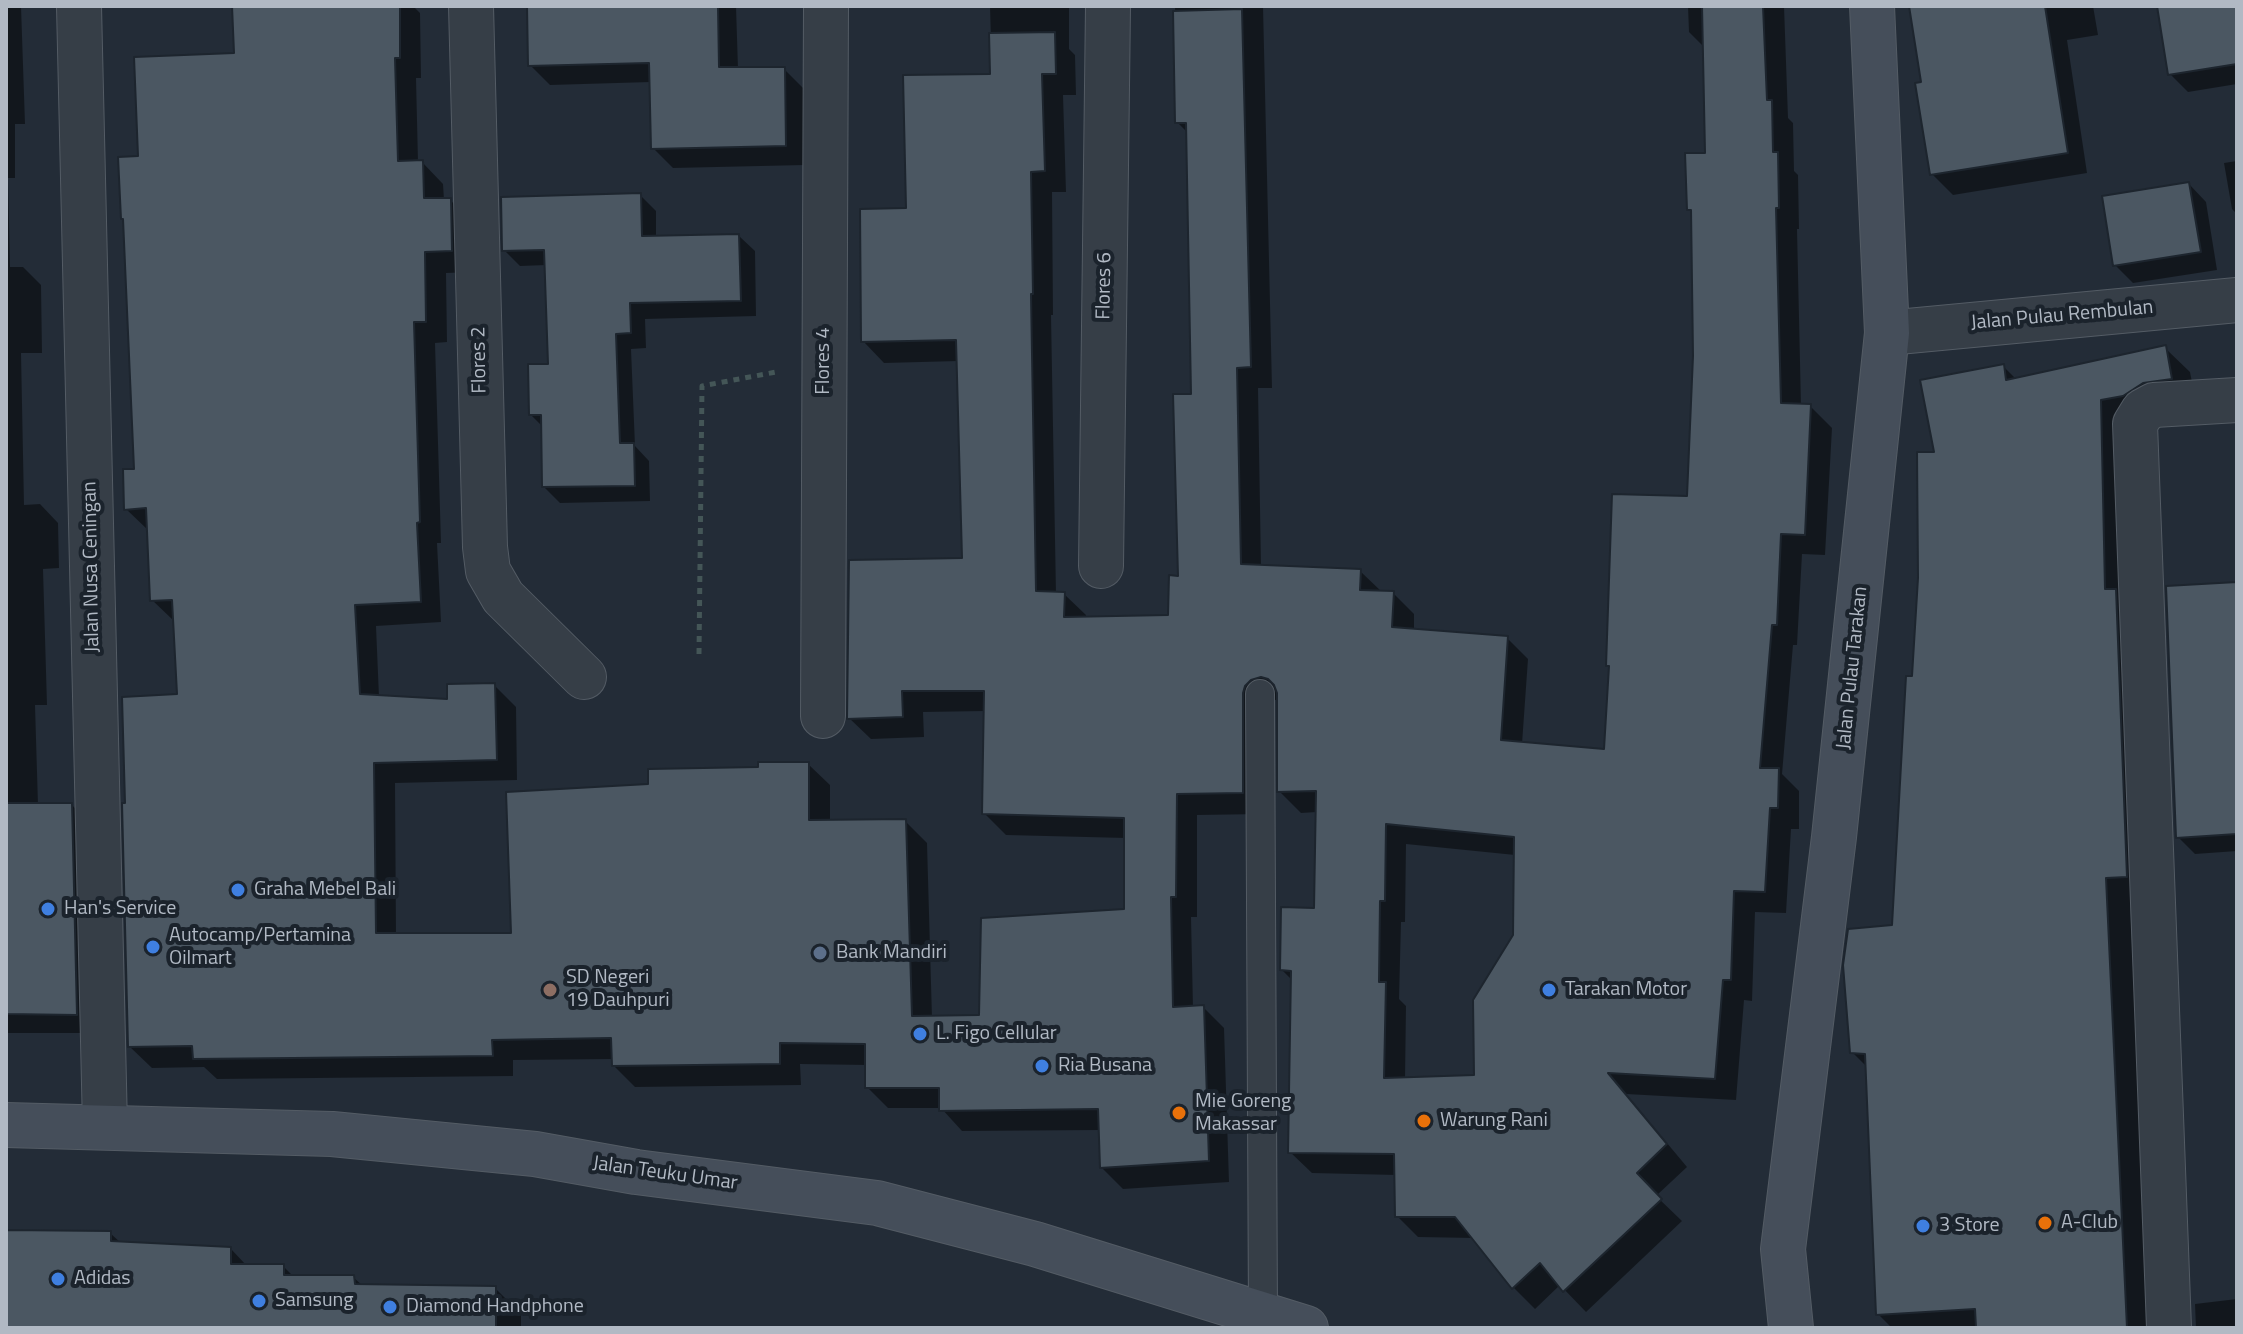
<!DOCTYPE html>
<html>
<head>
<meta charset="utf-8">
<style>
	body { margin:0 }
	#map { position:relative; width:2243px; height:1334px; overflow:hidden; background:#232c37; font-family:"Titillium Web",sans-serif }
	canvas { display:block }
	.frame { position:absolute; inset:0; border:8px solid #b1b9c4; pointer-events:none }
</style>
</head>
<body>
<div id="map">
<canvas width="2243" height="1334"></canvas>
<div class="frame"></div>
</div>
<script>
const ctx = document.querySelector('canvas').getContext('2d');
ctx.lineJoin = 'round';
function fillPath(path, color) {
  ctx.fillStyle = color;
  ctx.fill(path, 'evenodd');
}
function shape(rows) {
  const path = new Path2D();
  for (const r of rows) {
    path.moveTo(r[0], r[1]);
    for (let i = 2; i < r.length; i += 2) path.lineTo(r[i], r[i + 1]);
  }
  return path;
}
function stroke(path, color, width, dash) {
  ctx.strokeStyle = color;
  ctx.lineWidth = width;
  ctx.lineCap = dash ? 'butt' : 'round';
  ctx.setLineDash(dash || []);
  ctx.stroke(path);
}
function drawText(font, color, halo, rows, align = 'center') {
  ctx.font = font + ' "Titillium Web",sans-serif';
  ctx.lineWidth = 8;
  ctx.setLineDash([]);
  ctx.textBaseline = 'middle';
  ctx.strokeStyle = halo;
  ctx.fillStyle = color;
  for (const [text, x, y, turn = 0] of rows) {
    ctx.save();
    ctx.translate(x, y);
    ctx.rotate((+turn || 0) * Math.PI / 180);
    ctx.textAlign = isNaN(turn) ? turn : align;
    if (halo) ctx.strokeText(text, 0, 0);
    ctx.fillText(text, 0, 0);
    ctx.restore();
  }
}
fillPath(shape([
	[6,6,21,6,25,124,15,124,15,178,8,178,10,267,23,267,41,285,42,353,21,353,24,505,40,504,58,523,59,568,43,569,47,705,35,705,38,805,72,805,90,824,95,1033,6,1033],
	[234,6,413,6,420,13,421,78,416,78,418,162,422,162,443,184,444,200,450,200,472,221,473,272,446,273,447,342,435,343,441,543,437,543,441,622,376,626,379,697,450,701,494,685,516,707,517,780,395,783,396,935,513,935,650,786,760,769,808,764,830,785,830,822,905,821,927,843,932,1018,981,1017,1126,911,1126,838,1006,835,984,813,986,711,923,712,924,737,871,739,849,718,964,560,959,361,884,363,863,341,908,210,992,76,990,6,1069,6,1069,49,1075,55,1076,95,1063,95,1066,192,1052,192,1053,315,1051,315,1056,594,1064,594,1086,615,1086,619,1170,617,1180,578,1193,396,1188,133,1177,122,1175,6,1263,6,1272,388,1258,388,1261,567,1360,571,1382,592,1393,593,1414,614,1414,631,1507,638,1528,659,1522,744,1606,751,1611,668,1608,665,1689,498,1695,356,1693,213,1689,209,1707,155,1705,48,1689,32,1688,6,1784,6,1788,118,1793,123,1794,171,1798,175,1799,229,1797,229,1801,406,1810,406,1832,428,1825,555,1802,554,1797,645,1793,645,1782,774,1799,791,1799,829,1791,829,1786,913,1755,912,1752,1001,1744,1000,1736,1100,1626,1094,1687,1167,1656,1196,1682,1221,1586,1312,1560,1285,1535,1309,1514,1288,1474,1238,1418,1237,1397,1216,1396,1175,1312,1173,1290,1152,1293,981,1282,970,1316,910,1317,812,1301,813,1279,791,1279,699,1272,701,1264,814,1197,815,1197,917,1191,917,1193,1008,1203,1007,1224,1028,1229,1182,1123,1189,1102,1168,1100,1130,962,1131,941,1108,888,1108,867,1087,867,1065,800,1064,801,1085,635,1087,614,1066,614,1059,513,1060,513,1076,217,1079,204,1067,152,1068,130,1047,179,696,174,621,152,600,149,531,126,509,137,471,140,158,236,55],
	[1406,844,1515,855,1515,936,1476,1077,1405,1080,1406,1006,1399,999,1401,922,1405,922],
	[529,6,736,6,738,69,784,69,804,89,805,165,673,168,653,148,651,82,550,85,530,65],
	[1911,6,2093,6,2098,35,2067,40,2087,173,1953,195,1932,174,1923,84],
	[2159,6,2237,6,2237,84,2188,92,2170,74],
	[2237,161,2237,214,2232,209,2224,163],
	[2189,184,2206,202,2217,270,2133,283,2115,265],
	[640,195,656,211,656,237,739,236,755,251,756,316,645,319,646,348,631,349,635,446,649,461,650,501,560,503,544,487,543,427,531,415,550,366,547,265,520,266,504,250],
	[2165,348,2190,372,2196,403,2148,421,2151,901,2130,902,2149,1316,2161,1328,1892,1328,1878,1314,1868,1068,1852,1052,1894,927,1914,678,1937,454,2003,366,2017,380],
	[2237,598,2237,851,2195,854,2178,837],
	[6,1232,110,1233,121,1243,231,1249,247,1266,283,1266,294,1277,353,1277,363,1286,495,1288,521,1314,521,1328,6,1328],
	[2237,1299,2237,1328,2196,1328,2195,1304]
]), '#0007');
const building = shape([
	[232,6,400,6,400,58,395,58,398,161,423,160,424,198,451,198,452,251,425,252,426,322,414,322,420,522,417,523,421,602,355,605,360,694,447,699,447,684,495,683,497,760,374,763,376,933,511,933,506,792,648,784,648,769,758,767,758,762,809,762,809,820,906,819,912,1016,979,1015,981,918,1124,909,1124,818,982,814,984,691,902,691,903,717,847,719,849,560,962,558,956,340,861,342,860,209,906,208,903,75,990,74,989,33,1055,32,1056,74,1042,74,1045,171,1031,172,1033,294,1031,294,1036,591,1065,592,1064,617,1168,615,1169,575,1178,576,1173,394,1191,394,1186,123,1175,123,1173,11,1242,9,1251,367,1237,368,1241,564,1361,569,1360,590,1394,591,1392,627,1508,636,1501,740,1604,749,1609,666,1606,666,1612,494,1687,496,1693,356,1691,210,1687,210,1685,153,1705,153,1702,6,1763,6,1767,100,1772,100,1773,152,1778,152,1779,208,1776,208,1781,403,1811,404,1805,535,1781,534,1777,625,1772,625,1760,768,1779,768,1778,808,1770,808,1765,892,1734,891,1731,980,1723,980,1715,1079,1608,1073,1667,1144,1637,1173,1662,1199,1563,1292,1540,1263,1512,1289,1455,1217,1395,1217,1394,1154,1288,1153,1291,971,1280,970,1281,907,1314,908,1316,791,1277,792,1277,693,1274,685,1268,679,1261,677,1251,680,1245,686,1243,693,1243,793,1177,794,1176,897,1171,897,1173,1007,1204,1005,1209,1161,1100,1168,1098,1109,939,1111,939,1088,865,1088,865,1044,780,1043,780,1064,612,1066,611,1038,492,1040,493,1056,193,1059,192,1046,128,1047,122,803,125,803,122,697,177,694,172,600,150,601,146,508,124,510,123,469,134,469,123,219,121,219,118,157,138,156,134,57,234,53,232,6],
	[1386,824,1514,837,1513,935,1473,1000,1474,1075,1384,1078,1386,982,1379,982,1380,901,1385,901,1386,824],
	[527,6,718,6,719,67,785,67,786,146,651,149,649,63,528,66,527,6],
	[1909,6,2045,6,2068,153,1930,175,1915,83,1921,82,1909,6],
	[2157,6,2237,6,2237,64,2168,75,2157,6],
	[2189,182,2201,252,2113,266,2102,196,2189,182],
	[641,193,642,236,739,234,741,301,630,303,631,333,616,334,620,443,634,443,635,486,542,487,541,415,529,415,528,364,548,364,544,250,502,251,501,197,641,193],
	[2166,345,2172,379,2143,383,2123,396,2101,400,2105,589,2116,589,2127,877,2106,878,2127,1328,1976,1328,1975,1309,1876,1315,1865,1054,1850,1053,1843,965,1848,929,1892,925,1906,676,1912,676,1918,578,1917,452,1934,452,1920,380,2004,364,2006,380,2166,345],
	[2237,582,2237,834,2176,838,2166,586,2237,582],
	[6,803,72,803,77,1015,6,1014,6,803],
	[6,1230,111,1231,111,1241,231,1247,231,1264,284,1264,284,1275,354,1275,355,1284,496,1286,496,1328,6,1328,6,1230]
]);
fillPath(building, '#4b5762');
stroke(building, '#1d252e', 2);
const lane = shape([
	[1260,694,1263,1315]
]);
const street = shape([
	[79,6,105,1127],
	[471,6,485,547,488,571,503,597,584,677],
	[1887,333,2237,300],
	[1101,566,1108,6],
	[823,716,826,6],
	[2169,1328,2135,424,2143,411,2154,405,2237,400]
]);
const secondary = shape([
	[6,1125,332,1134,535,1154,636,1172,877,1203,1035,1244,1306,1328],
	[1791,1328,1783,1249,1834,837,1887,333,1872,6]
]);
stroke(lane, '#545c65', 30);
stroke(street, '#545c65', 46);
stroke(secondary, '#545c65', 46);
stroke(shape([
	[699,654,702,386,776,372]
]), '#445657', 5, [6, 6]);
stroke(lane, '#363e47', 28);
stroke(street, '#363e47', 44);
stroke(secondary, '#454e5a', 44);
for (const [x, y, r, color] of [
	[238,890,8,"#3f7fe0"],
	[48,909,8,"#3f7fe0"],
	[153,947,8,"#3f7fe0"],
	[820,953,8,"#5c6f8a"],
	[550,990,8,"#8d6e63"],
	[1549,990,8,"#3f7fe0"],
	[920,1034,8,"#3f7fe0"],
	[1042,1066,8,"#3f7fe0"],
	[1179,1113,8,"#e8710a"],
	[1424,1121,8,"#e8710a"],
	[2045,1223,8,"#e8710a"],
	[1923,1226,8,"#3f7fe0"],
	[58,1279,8,"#3f7fe0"],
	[259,1301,8,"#3f7fe0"],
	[390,1307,8,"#3f7fe0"]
]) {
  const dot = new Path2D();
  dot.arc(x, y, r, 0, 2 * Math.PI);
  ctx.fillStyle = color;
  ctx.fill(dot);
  stroke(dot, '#1b232c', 3);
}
drawText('20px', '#b1b9c4', '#1b232c', [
	["Flores 6",1105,286,-89],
	["Jalan Pulau Rembulan",2062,316,-5],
	["Flores 2",480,360,-91],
	["Flores 4",824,361,-90],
	["Jalan Nusa Ceningan",92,567,-91],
	["Jalan Pulau Tarakan",1853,668,-84],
	["Jalan Teuku Umar",665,1174,8]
]);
drawText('20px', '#b1b9c4', '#1b232c', [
	["Graha Mebel Bali",254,890],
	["Han's Service",64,909],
	["Autocamp/Pertamina",169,936],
	["Oilmart",169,959],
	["Bank Mandiri",836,953],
	["SD Negeri",566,978],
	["19 Dauhpuri",566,1001],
	["Tarakan Motor",1565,990],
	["L. Figo Cellular",936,1034],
	["Ria Busana",1058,1066],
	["Mie Goreng",1195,1102],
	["Makassar",1195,1125],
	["Warung Rani",1440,1121],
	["A-Club",2061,1223],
	["3 Store",1939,1226],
	["Adidas",74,1279],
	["Samsung",275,1301],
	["Diamond Handphone",406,1307]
], 'left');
</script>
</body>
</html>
